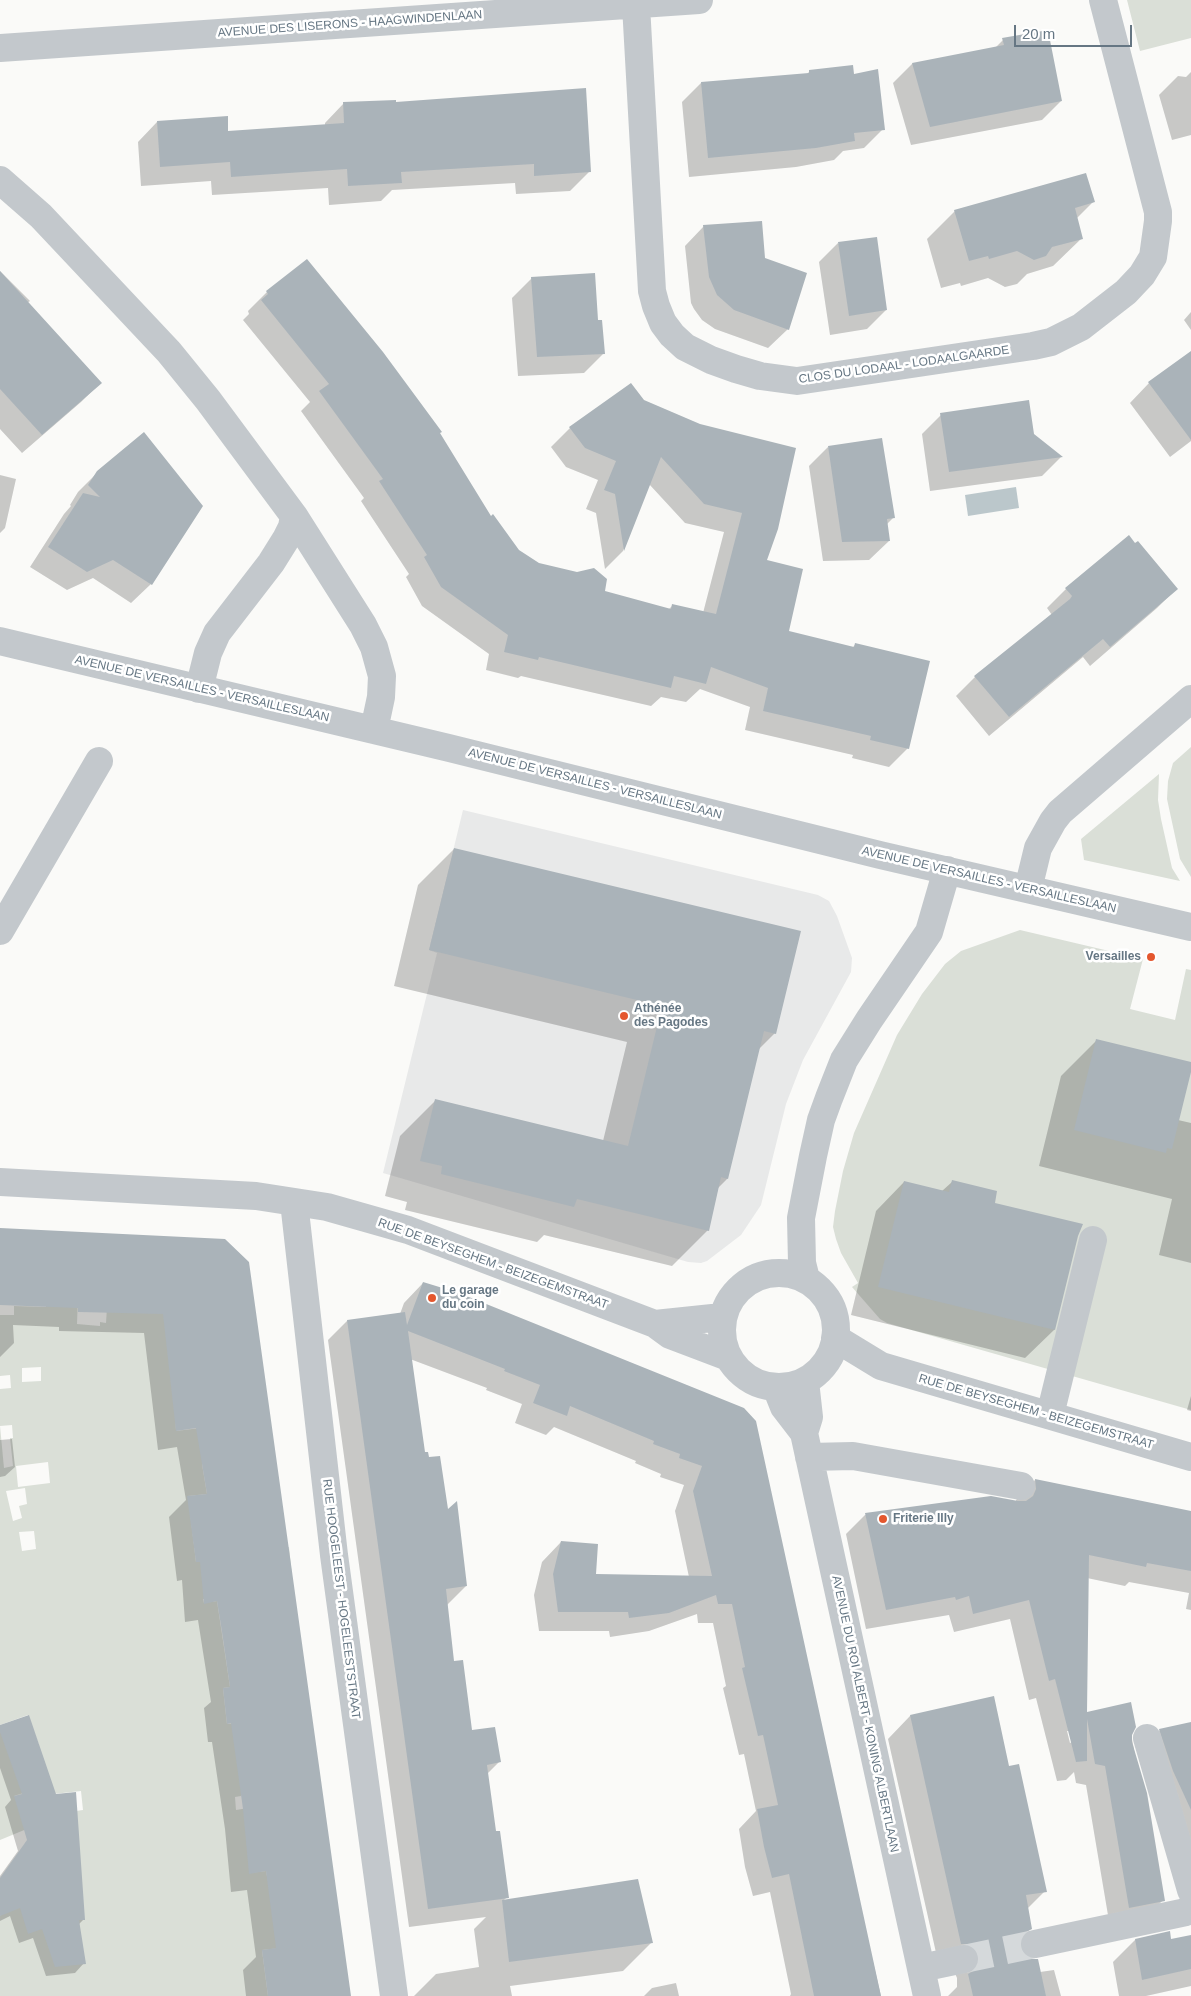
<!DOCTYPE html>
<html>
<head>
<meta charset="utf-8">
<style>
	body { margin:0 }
	#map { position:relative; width:1191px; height:1996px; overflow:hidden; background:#fafaf8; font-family:Arial,sans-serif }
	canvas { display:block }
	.scale { position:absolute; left:1014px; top:25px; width:118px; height:22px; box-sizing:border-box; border:2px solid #657683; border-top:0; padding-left:6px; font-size:15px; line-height:18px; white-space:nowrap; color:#657683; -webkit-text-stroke:4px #fff; paint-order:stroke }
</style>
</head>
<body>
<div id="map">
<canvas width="1191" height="1996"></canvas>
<div class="scale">20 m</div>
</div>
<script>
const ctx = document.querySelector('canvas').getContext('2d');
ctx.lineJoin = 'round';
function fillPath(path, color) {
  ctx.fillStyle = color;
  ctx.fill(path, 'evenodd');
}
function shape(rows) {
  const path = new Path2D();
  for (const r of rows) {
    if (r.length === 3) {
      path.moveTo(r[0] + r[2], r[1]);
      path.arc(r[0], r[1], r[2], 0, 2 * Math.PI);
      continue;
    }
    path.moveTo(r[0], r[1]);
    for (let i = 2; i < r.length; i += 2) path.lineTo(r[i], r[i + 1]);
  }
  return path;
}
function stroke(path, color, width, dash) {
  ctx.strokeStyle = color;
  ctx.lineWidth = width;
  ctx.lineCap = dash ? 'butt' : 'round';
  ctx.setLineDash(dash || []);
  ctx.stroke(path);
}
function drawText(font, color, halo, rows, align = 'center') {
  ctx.font = font + ' Arial,sans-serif';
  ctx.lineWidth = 5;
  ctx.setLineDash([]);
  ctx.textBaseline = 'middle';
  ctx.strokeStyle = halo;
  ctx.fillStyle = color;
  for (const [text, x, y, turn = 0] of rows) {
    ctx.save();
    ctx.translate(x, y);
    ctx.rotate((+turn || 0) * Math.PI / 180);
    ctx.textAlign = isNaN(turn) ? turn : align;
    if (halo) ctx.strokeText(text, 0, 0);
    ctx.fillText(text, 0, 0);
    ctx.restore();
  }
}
fillPath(shape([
	[463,810,818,895,829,901,837,916,852,958,851,972,803,1060,786,1104,761,1205,741,1235,707,1261,701,1263,688,1262,383,1173,437,953,429,950]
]), '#e8e9e9');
fillPath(shape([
	[1127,0,1191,0,1191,38,1140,51],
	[1191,747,1191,877,1180,859,1167,799,1168,781,1173,763],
	[1159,774,1158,800,1161,819,1172,868,1180,881,1084,860,1081,839],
	[1020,930,1143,959,1130,1009,1175,1020,1186,969,1191,970,1191,1410,887,1323,880,1319,852,1287,858,1283,841,1253,836,1239,833,1227,835,1211,843,1171,854,1133,897,1035,922,994,945,964,961,951],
	[47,1294,78,1296,77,1324,100,1326,100,1322,106,1323,107,1307,171,1310,176,1431,208,1427,214,1462,202,1464,207,1494,188,1496,196,1562,289,1547,293,1586,203,1599,204,1603,217,1601,230,1687,223,1688,227,1724,251,1721,241,1796,235,1797,236,1810,248,1808,250,1873,266,1871,281,1948,262,1950,268,1996,0,1996,0,1916,51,1819,0,1840,0,1732,39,1745,28,1715,0,1725,0,1389,11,1388,10,1375,0,1376,0,1315,14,1315,14,1306,46,1307],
	[41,1367,41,1381,22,1382,22,1368],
	[12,1425,13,1438,10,1438,13,1466,4,1468,0,1426],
	[48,1462,50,1483,18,1487,16,1466],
	[25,1488,27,1504,19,1506,22,1518,13,1521,6,1491],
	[34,1531,36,1549,22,1551,19,1532],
	[36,1789,44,1814,14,1796],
	[81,1791,83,1810,55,1814,53,1794]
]), '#dadfd7');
fillPath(shape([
	[1016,487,1019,508,968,516,965,495]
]), '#bbc7cb');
fillPath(shape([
	[1003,40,1061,101,1042,120,911,145,893,83,912,64,994,49],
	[809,72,853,75,883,129,864,148,843,151,834,160,796,167,689,177,682,102,701,83,807,74],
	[1191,72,1191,135,1172,140,1159,95,1178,76,1186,77],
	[344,103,395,103,590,171,570,191,516,194,515,183,392,190,381,201,329,205,328,188,212,195,211,181,141,186,138,142,157,122,227,133,325,126,325,123],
	[1093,202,1076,219,1082,238,1053,266,1027,274,1017,284,1005,287,988,278,961,286,960,283,941,288,927,239,955,211],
	[704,226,764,259,788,329,768,348,715,329,702,320,694,309,691,303,685,246],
	[838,243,886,310,867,329,830,335,819,262],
	[306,261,438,433,490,517,518,551,539,564,603,592,668,610,673,605,703,613,724,532,685,523,649,484,623,551,605,569,596,513,586,509,598,480,566,467,551,447,570,428,643,401,700,425,765,561,787,632,852,648,856,644,908,748,889,767,852,758,853,755,745,730,750,707,700,689,686,702,661,697,651,706,521,676,518,678,486,670,489,654,422,606,406,577,409,574,361,501,364,498,301,411,310,402,243,320,249,314,248,311,267,292],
	[0,271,30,301,27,303,100,383,81,402,22,453,0,429],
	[532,278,597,322,603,354,584,373,518,376,512,298],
	[1191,312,1191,330,1184,320],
	[1191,357,1191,441,1170,457,1130,403,1149,383],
	[941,415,1033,435,1061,457,1042,476,930,491,922,434],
	[828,447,893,518,886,525,889,541,869,560,823,561,809,466],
	[98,472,151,584,131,603,93,578,67,590,30,567,64,514,71,506,70,505,78,492],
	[0,475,16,479,5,528,0,533],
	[1066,589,1176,589,1157,608,1090,666,1083,657,989,736,956,696,975,677,1052,615,1047,608],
	[454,849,775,1033,758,1050,727,1179,718,1188,708,1230,672,1266,544,1235,537,1242,405,1210,407,1202,385,1196,400,1136,436,1100,603,1141,627,1042,394,986,418,885],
	[1097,1040,1191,1063,1178,1120,1191,1123,1191,1263,1159,1255,1172,1199,1039,1166,1061,1076],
	[904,1182,942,1191,952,1182,993,1204,1077,1236,1054,1330,1025,1358,851,1315,876,1211],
	[0,1230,225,1241,349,1996,246,1996,243,1970,256,1957,247,1890,231,1892,225,1829,212,1742,208,1742,204,1708,211,1702,203,1652,198,1620,185,1622,182,1580,177,1581,169,1517,186,1500,177,1447,158,1450,144,1333,59,1331,59,1327,13,1325,14,1343,0,1357],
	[423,1283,744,1409,881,1996,790,1996,791,1994,770,1892,753,1896,745,1867,739,1829,756,1811,744,1754,739,1755,723,1688,726,1686,713,1623,698,1623,697,1614,649,1631,610,1637,609,1631,539,1631,534,1595,542,1562,561,1542,595,1576,689,1577,675,1511,684,1485,660,1477,661,1474,635,1463,636,1461,554,1427,546,1435,515,1423,522,1404,486,1390,487,1388,410,1359,423,1454,447,1511,466,1586,447,1605,453,1663,471,1731,499,1762,487,1774,495,1833,507,1897,504,1900,651,1943,623,1971,510,1986,512,1996,414,1996,436,1974,479,1967,474,1929,486,1917,409,1927,328,1340,347,1321,400,1314,404,1303],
	[1191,1396,1191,1411,1187,1410],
	[12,1439,15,1467,5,1476,0,1477,0,1440],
	[1035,1480,1191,1512,1191,1610,1186,1609,1189,1593,1129,1582,1125,1586,1087,1578,1086,1714,1131,1734,1163,1900,1144,1920,1110,1927,1086,1785,1076,1783,1074,1772,1066,1780,1057,1781,1036,1698,1029,1700,1010,1619,954,1632,949,1615,866,1629,846,1534,865,1515,991,1498,1016,1502,1016,1500],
	[1067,1731,1070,1731,1072,1742,1070,1743],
	[993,1697,1008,1767,1045,1891,1027,1909,1031,1928,1019,1940,1019,1948,1022,1955,1040,1972,1054,1970,1061,1996,948,1996,957,1987,957,1978,954,1971,939,1966,888,1739,910,1716],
	[1191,1724,1191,1879,1138,1753,1160,1730],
	[0,1726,84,1919,79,1924,84,1963,75,1973,46,1976,33,1938,19,1943,10,1916,0,1921,0,1876,18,1851,5,1807,11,1800,0,1768],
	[1191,1936,1191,1986,1146,1996,1119,1996,1113,1962,1135,1940,1170,1941],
	[676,1983,679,1996,644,1996,652,1988]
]), '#0003');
fillPath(shape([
	[1048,30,1062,101,930,127,912,63,1004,45,1002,38],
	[853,65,854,74,878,69,885,130,854,133,855,141,816,148,708,158,701,82,809,73,809,70],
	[586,88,591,172,534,176,534,164,401,172,402,183,348,186,347,169,231,177,230,162,160,167,157,121,228,116,228,131,344,123,343,102,396,100,396,102],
	[1086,173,1095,202,1075,208,1083,239,1052,247,1046,256,1034,260,1017,251,989,259,988,256,969,261,954,210],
	[762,221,765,258,807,273,789,330,734,310,717,295,709,277,703,225],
	[877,237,887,310,849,316,838,242],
	[307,259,383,352,442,432,440,433,491,516,493,514,519,550,539,563,577,572,594,568,607,579,605,591,671,609,672,604,716,614,742,513,704,504,661,457,624,551,615,494,604,490,616,461,585,448,569,427,631,383,644,400,700,424,796,448,778,529,767,560,803,569,789,631,854,647,855,643,930,661,909,749,870,740,871,736,763,711,768,688,711,667,706,684,674,676,671,688,539,657,538,660,504,652,508,635,441,587,424,557,427,555,379,481,383,479,319,391,329,384,261,300,268,294,266,291],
	[0,271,102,383,42,435,0,389],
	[595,273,598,320,602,320,605,354,537,357,531,277],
	[1191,351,1191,440,1148,382],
	[1029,400,1034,434,1063,457,949,472,940,413],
	[144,432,203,506,152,585,113,560,87,572,48,547,83,493,100,497,88,485,97,471],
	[882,438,895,518,887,519,890,541,842,542,828,446],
	[1129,535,1135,543,1138,541,1178,589,1110,647,1103,639,1009,717,974,676,1070,599,1072,596,1065,588],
	[454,848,801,931,776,1034,764,1031,728,1179,721,1177,709,1231,577,1199,574,1207,441,1174,442,1166,420,1161,435,1099,628,1146,662,1006,429,950],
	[1096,1039,1191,1062,1191,1072,1172,1149,1167,1148,1166,1153,1074,1130],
	[952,1180,997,1191,995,1203,1083,1224,1078,1236,1055,1330,878,1287,904,1181,949,1192],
	[0,1228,225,1239,249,1262,351,1996,268,1996,262,1950,276,1948,266,1871,249,1874,243,1809,231,1723,227,1724,223,1688,230,1687,222,1632,217,1601,204,1604,200,1562,196,1562,187,1496,207,1494,196,1428,176,1431,163,1314,78,1312,78,1308,0,1305],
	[423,1282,459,1293,744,1408,756,1421,881,1996,814,1996,789,1874,772,1878,764,1847,757,1809,778,1805,763,1735,758,1736,742,1668,745,1667,732,1604,718,1604,716,1595,669,1613,629,1618,628,1612,558,1612,553,1574,561,1541,598,1544,596,1574,712,1576,693,1491,702,1466,679,1458,680,1454,653,1444,654,1441,570,1406,567,1416,533,1403,540,1385,504,1371,505,1369,408,1331,425,1452,428,1452,429,1457,440,1456,448,1509,457,1501,467,1586,446,1589,454,1661,463,1660,472,1730,495,1727,501,1762,487,1765,496,1831,500,1831,509,1898,428,1909,347,1320,405,1312,407,1325],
	[1035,1479,1191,1511,1191,1571,1147,1563,1146,1567,1089,1555,1087,1712,1131,1702,1136,1727,1132,1735,1132,1742,1147,1793,1165,1901,1129,1908,1105,1766,1095,1764,1087,1719,1087,1761,1076,1762,1055,1679,1049,1681,1029,1600,973,1614,969,1596,956,1600,955,1597,886,1610,865,1513,991,1496,1018,1501,1026,1501,1033,1496,1036,1489],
	[994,1696,1009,1766,1019,1764,1047,1892,1026,1895,1032,1929,1024,1933,1020,1939,1020,1947,1024,1955,1031,1959,1038,1959,1046,1996,973,1996,968,1974,975,1970,979,1964,979,1955,976,1949,969,1944,961,1944,910,1715],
	[29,1715,56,1794,76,1792,85,1920,79,1920,86,1964,55,1967,42,1929,28,1934,20,1908,0,1916,0,1878,27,1840,14,1796,22,1794,0,1732,0,1725],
	[1191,1722,1191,1810,1173,1771,1159,1729],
	[638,1879,653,1943,509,1962,502,1900],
	[1170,1931,1171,1939,1191,1935,1191,1969,1142,1980,1135,1939]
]), '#aab3b9');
stroke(shape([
	[964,1959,1035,1944]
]), '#d5d9db', 28, [28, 14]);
stroke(shape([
	[636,5,652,291,656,306,663,323,672,335,685,347,711,360,736,369,760,376,797,381,1033,346,1051,342,1081,327,1126,292,1142,275,1153,257,1158,221,1158,212,1103,0],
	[0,48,699,0],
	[0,180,41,216,169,352,208,400,294,516,363,625,374,647,382,676,381,697,374,730],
	[0,641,449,748,880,855,1191,927],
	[199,689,208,653,217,633,271,563,286,539,292,527,294,516],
	[1028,889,1038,848,1053,821,1060,812,1191,699],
	[0,931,99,761],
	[0,1182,256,1196,327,1207,408,1230,655,1324,670,1335,728,1357],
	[294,1202,334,1555,394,1996],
	[779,1330,57],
	[806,1279,802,1263,801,1218,813,1156,821,1120,829,1098,844,1060,869,1020,929,932,947,870],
	[655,1324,722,1317],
	[835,1338,881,1366,1191,1457],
	[776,1387,784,1407,804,1433,927,1996],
	[1050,1415,1093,1240],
	[804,1433,809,1417,805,1381],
	[809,1457,853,1456,1021,1486],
	[1147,1738,1191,1890],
	[1035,1944,1186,1912,1191,1907],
	[921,1968,964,1959]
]), '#c3c8cc', 28);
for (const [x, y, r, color] of [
	[1151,957,5,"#e4572e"],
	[624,1016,5,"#e4572e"],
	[432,1298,5,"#e4572e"],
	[883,1519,5,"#e4572e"]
]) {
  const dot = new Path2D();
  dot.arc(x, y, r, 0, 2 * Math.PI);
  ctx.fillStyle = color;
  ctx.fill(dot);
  stroke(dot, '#fff', 2);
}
drawText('12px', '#657683', '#fff', [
	["AVENUE DES LISERONS - HAAGWINDENLAAN",350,24,-4],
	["CLOS DU LODAAL - LODAALGAARDE",904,365,-8],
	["AVENUE DE VERSAILLES - VERSAILLESLAAN",202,689,13],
	["AVENUE DE VERSAILLES - VERSAILLESLAAN",595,784,14],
	["AVENUE DE VERSAILLES - VERSAILLESLAAN",989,880,13],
	["RUE DE BEYSEGHEM - BEIZEGEMSTRAAT",493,1264,20],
	["RUE DE BEYSEGHEM - BEIZEGEMSTRAAT",1036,1412,16],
	["RUE HOOGELEEST - HOGELEESTSTRAAT",341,1599,83],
	["AVENUE DU ROI ALBERT - KONING ALBERTLAAN",865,1714,78]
]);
drawText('bold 12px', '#657683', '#fff', [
	["Versailles",1141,957,"right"],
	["Athénée",634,1009],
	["des Pagodes",634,1023],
	["Le garage",442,1291],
	["du coin",442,1305],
	["Friterie Illy",893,1519]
], 'left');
</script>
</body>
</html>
